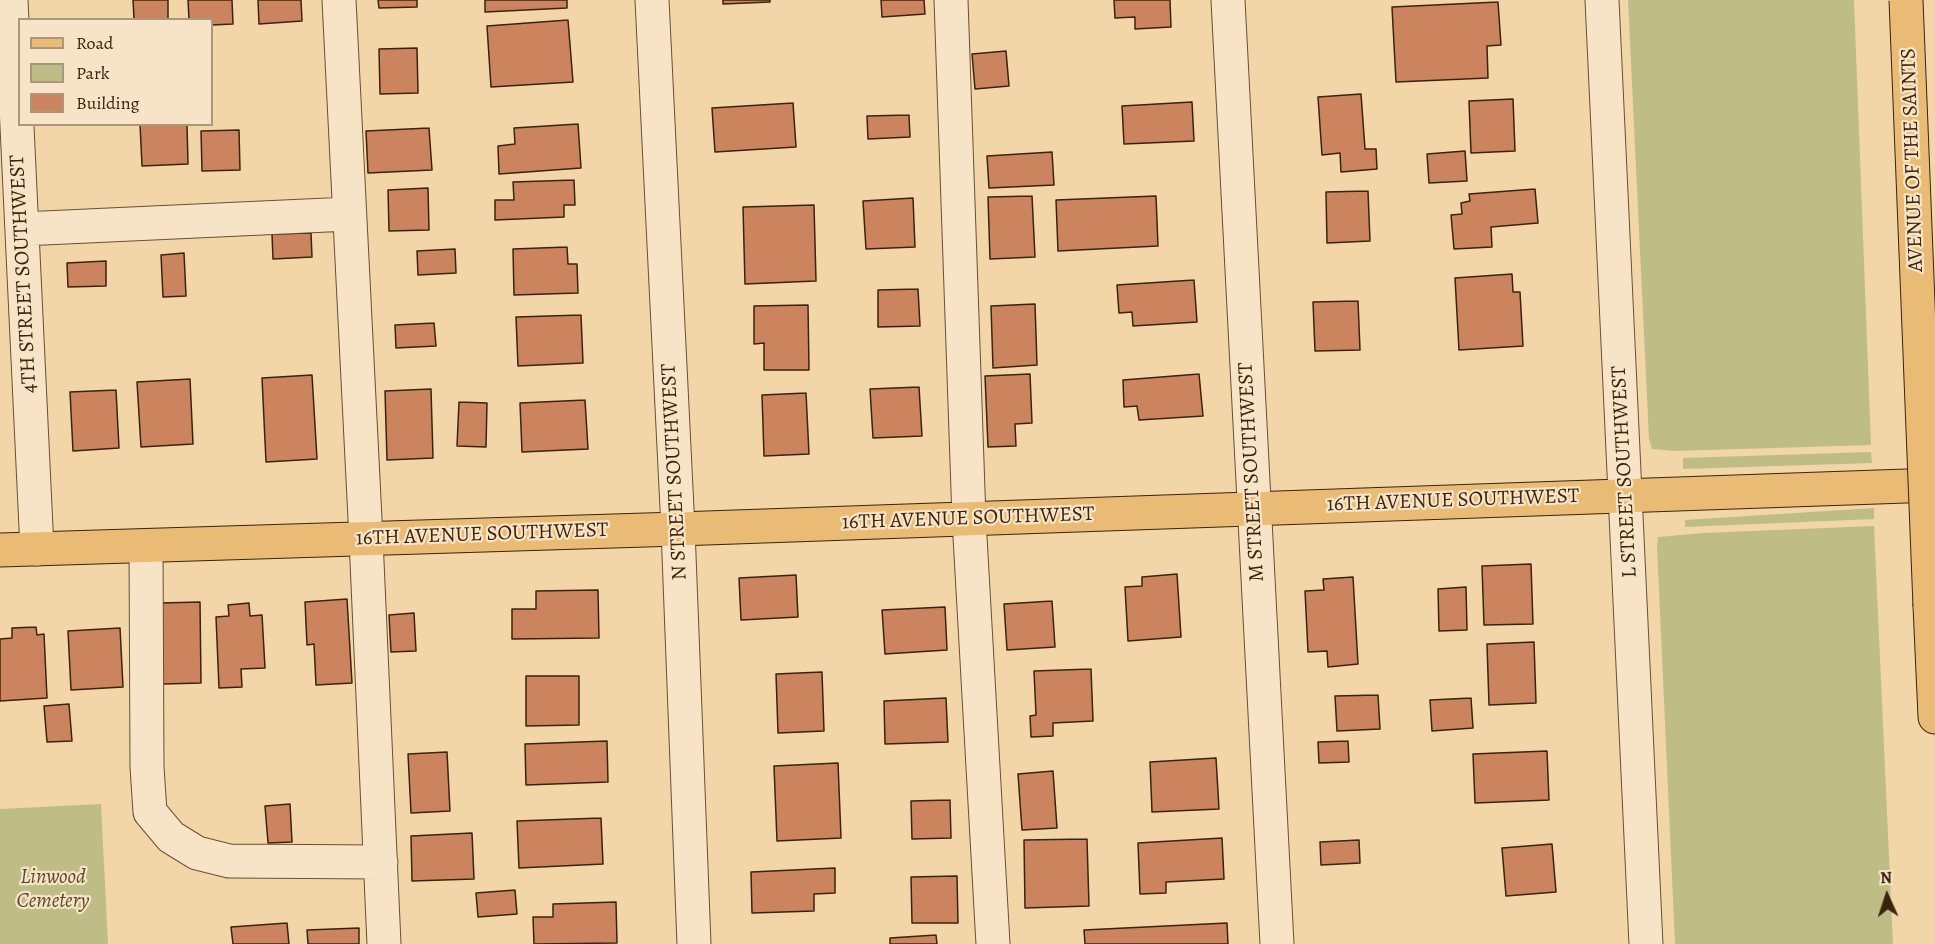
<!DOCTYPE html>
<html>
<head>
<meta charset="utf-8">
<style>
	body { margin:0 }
	#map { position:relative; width:1935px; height:944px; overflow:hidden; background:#f3d6a8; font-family:Alegreya,serif }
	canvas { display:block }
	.legend { position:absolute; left:18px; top:18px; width:195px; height:108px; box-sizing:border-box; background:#f7e4c6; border:2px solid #ab977d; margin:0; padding:8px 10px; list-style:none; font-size:18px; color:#38240f }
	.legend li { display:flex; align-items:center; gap:12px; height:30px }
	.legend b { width:30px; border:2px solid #ab977d }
	.north { position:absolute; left:1857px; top:866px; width:60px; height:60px; -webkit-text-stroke:4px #f7e4c6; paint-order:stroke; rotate:357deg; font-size:16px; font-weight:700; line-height:24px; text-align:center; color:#38240f }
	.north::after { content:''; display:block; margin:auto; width:21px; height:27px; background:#38240f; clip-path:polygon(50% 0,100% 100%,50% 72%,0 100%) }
</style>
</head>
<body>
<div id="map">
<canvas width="1935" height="944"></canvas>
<ul class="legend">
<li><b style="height:8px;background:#eabb74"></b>Road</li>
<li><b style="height:16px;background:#bebd86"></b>Park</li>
<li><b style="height:16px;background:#cc845f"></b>Building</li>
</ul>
<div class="north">N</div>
</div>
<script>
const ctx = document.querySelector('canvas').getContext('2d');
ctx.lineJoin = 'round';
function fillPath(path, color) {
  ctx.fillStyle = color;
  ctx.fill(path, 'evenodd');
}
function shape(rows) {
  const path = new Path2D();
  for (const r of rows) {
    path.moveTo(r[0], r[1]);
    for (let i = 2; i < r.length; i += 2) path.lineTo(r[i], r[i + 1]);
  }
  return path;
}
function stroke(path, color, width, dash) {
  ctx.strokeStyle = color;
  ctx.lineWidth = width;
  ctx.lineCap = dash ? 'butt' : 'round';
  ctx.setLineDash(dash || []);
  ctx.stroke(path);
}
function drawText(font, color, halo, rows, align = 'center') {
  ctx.font = font + ' Alegreya,serif';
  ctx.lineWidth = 4.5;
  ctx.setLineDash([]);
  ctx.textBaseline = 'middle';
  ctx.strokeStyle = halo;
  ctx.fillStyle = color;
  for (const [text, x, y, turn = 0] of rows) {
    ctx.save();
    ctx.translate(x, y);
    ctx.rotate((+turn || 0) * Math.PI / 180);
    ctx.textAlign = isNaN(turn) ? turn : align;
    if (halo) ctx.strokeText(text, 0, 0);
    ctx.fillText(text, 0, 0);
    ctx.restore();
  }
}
fillPath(shape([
	[1628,0,1854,0,1871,445,1676,451,1652,449,1649,439],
	[1871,452,1872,463,1683,469,1683,458],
	[1874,508,1874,519,1685,527,1685,520],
	[1874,526,1893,944,1675,944,1657,547,1658,537,1703,533],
	[101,804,108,944,0,944,0,809]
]), '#bebd86');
const building = shape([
	[133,0,168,0,168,20,124,20,134,19,133,0],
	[188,0,232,0,233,24,212,25,212,20,189,20,188,0],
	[258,0,301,0,302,21,259,24,258,0],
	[378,0,417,0,417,7,379,8,378,0],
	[485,0,567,0,567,8,485,12,485,0],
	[723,0,770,0,770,2,723,4,723,0],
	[881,0,924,0,925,14,882,17,881,0],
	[1114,0,1170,0,1171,27,1135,29,1135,17,1115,18,1114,0],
	[1498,2,1501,45,1487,46,1488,78,1396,82,1392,7,1498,2],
	[568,20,573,82,491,87,487,26,568,20],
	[417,48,418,93,380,94,379,49,417,48],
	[1006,51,1009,86,975,89,972,54,1006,51],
	[1361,94,1365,149,1376,149,1377,169,1341,172,1340,153,1322,155,1318,97,1361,94],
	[1513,99,1515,151,1471,153,1469,101,1513,99],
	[1192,102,1194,141,1124,144,1122,106,1192,102],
	[793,103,796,147,715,152,712,108,793,103],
	[909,115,910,137,868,139,867,116,909,115],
	[140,124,187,124,188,164,142,166,140,124],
	[578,124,581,168,499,174,498,146,515,144,514,128,578,124],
	[429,128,432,170,368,173,366,131,429,128],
	[239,130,240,170,202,171,201,131,239,130],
	[1465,151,1467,181,1429,183,1427,154,1465,151],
	[1052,152,1054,185,989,188,987,156,1052,152],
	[574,180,575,205,564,205,564,217,495,220,495,200,514,200,513,182,574,180],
	[428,188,429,230,389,231,388,190,428,188],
	[1535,189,1538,223,1491,227,1492,247,1454,249,1451,215,1462,214,1461,203,1470,201,1469,194,1535,189],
	[1368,191,1370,241,1327,243,1326,192,1368,191],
	[1032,196,1035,257,990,259,988,197,1032,196],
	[1156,196,1158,246,1058,251,1056,200,1156,196],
	[913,198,915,247,866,249,863,201,913,198],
	[814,205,816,281,745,284,743,207,814,205],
	[311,233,312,257,273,259,272,234,311,233],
	[567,247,568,264,577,264,578,293,514,295,513,249,567,247],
	[455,249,456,273,418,275,417,251,455,249],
	[184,253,186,296,163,297,161,255,184,253],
	[106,261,106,286,68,287,67,263,106,261],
	[1512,274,1513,292,1520,292,1523,346,1459,350,1455,278,1512,274],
	[1194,280,1197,322,1133,326,1132,312,1119,313,1117,285,1194,280],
	[918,289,920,326,878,327,878,290,918,289],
	[1358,301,1360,350,1315,351,1313,302,1358,301],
	[1035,304,1037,365,993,368,991,306,1035,304],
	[808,305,809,370,764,370,764,343,754,344,754,306,808,305],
	[581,315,583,363,518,366,516,317,581,315],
	[434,323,436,346,396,348,395,325,434,323],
	[1030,374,1032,423,1015,424,1016,446,988,447,985,376,1030,374],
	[1199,374,1203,416,1139,420,1137,406,1124,407,1123,380,1199,374],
	[312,375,317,459,266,462,262,378,312,375],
	[190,379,193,444,141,447,137,382,190,379],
	[919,387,922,436,873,438,870,389,919,387],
	[431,389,433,458,387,460,385,391,431,389],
	[116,390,119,448,73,451,70,392,116,390],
	[806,393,809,454,764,456,762,395,806,393],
	[585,400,588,449,522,452,520,403,585,400],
	[459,402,487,403,486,447,457,446,459,402],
	[1531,564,1533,624,1484,625,1482,566,1531,564],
	[1177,574,1181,637,1128,641,1125,587,1142,586,1142,577,1177,574],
	[796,575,798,617,741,620,739,578,796,575],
	[1353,577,1358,664,1328,667,1327,651,1308,652,1305,591,1324,590,1323,579,1353,577],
	[1466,587,1467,630,1439,631,1438,589,1466,587],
	[598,590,599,638,512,639,512,609,536,609,536,591,598,590],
	[347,599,352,683,316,685,314,644,307,645,305,602,347,599],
	[1052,601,1055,647,1007,650,1004,604,1052,601],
	[200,602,201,683,163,684,161,603,200,602],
	[249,603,250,616,262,615,265,668,241,669,242,687,219,688,216,617,229,616,228,605,249,603],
	[945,607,947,650,885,654,882,610,945,607],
	[414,613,416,651,391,652,389,615,414,613],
	[36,627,37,635,44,634,47,698,0,701,0,639,12,638,12,628,36,627],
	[120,628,123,687,71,690,68,631,120,628],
	[1534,642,1536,703,1489,705,1487,644,1534,642],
	[1091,669,1093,721,1053,723,1053,736,1031,737,1030,716,1036,715,1034,671,1091,669],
	[822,672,824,731,778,733,776,674,822,672],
	[526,676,579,676,579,725,526,726,526,676],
	[1378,695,1380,729,1337,731,1335,696,1378,695],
	[946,698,948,742,885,744,884,701,946,698],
	[1471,698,1473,728,1432,731,1430,700,1471,698],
	[69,704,72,741,47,742,44,706,69,704],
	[607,741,608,782,526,785,525,744,607,741],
	[1348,741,1349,762,1319,763,1318,742,1348,741],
	[1547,751,1549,800,1475,803,1473,754,1547,751],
	[447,752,450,811,411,813,408,754,447,752],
	[1216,758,1219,809,1152,812,1150,762,1216,758],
	[838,763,841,838,777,841,774,766,838,763],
	[1053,771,1057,828,1022,830,1018,774,1053,771],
	[950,800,951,838,912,839,911,801,950,800],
	[290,804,292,842,268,843,265,806,290,804],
	[601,818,603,864,519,868,517,821,601,818],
	[472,833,474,879,412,881,411,836,472,833],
	[1222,838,1224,879,1166,882,1166,893,1140,894,1138,843,1222,838],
	[1087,839,1089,906,1025,908,1024,840,1087,839],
	[1359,840,1360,863,1321,865,1320,842,1359,840],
	[1552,844,1556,892,1506,896,1502,848,1552,844],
	[835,868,835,893,814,894,814,911,752,913,751,872,835,868],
	[957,876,958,923,912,923,911,877,957,876],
	[515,890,517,914,478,917,476,893,515,890],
	[616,902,617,943,534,944,533,917,553,917,553,904,616,902],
	[287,923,289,944,233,944,231,927,287,923],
	[1227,923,1228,944,1085,944,1084,930,1227,923],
	[359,928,359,944,308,944,307,930,359,928],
	[936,935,937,944,890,944,890,938,936,935]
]);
fillPath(building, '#cc845f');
stroke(building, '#38240f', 1.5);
const minor = shape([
	[11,0,37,549],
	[339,0,366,539,384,944],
	[652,0,678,529,694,944],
	[951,0,969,519,993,944],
	[1228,0,1277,944],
	[1602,0,1646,944],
	[22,229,349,214],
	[146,546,147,767,150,812,171,837,197,853,229,861,381,862]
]);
const major = shape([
	[0,550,678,529,1935,485]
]);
const highway = shape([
	[1930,606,1935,717]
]);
stroke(minor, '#675035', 35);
stroke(major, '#38240f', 35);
stroke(highway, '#38240f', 35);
stroke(minor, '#f7e4c6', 33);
stroke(major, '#eabb74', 33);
stroke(highway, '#eabb74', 33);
const highwayBridge = shape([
	[1906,0,1930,606]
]);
stroke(highwayBridge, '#38240f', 35, []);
stroke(highwayBridge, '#eabb74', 33);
drawText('21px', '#38240f', '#f7e4c6', [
	["AVENUE OF THE SAINTS",1913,160,-92],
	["4TH STREET SOUTHWEST",24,274,-93],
	["N STREET SOUTHWEST",675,472,-93],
	["M STREET SOUTHWEST",1252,472,-93],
	["L STREET SOUTHWEST",1625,472,-93],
	["16TH AVENUE SOUTHWEST",1453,501,-2],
	["16TH AVENUE SOUTHWEST",968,519,-2],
	["16TH AVENUE SOUTHWEST",482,535,-2]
]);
drawText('italic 21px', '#5a4a2d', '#f7e4c6', [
	["Linwood",53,878],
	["Cemetery",53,902]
]);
</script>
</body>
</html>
